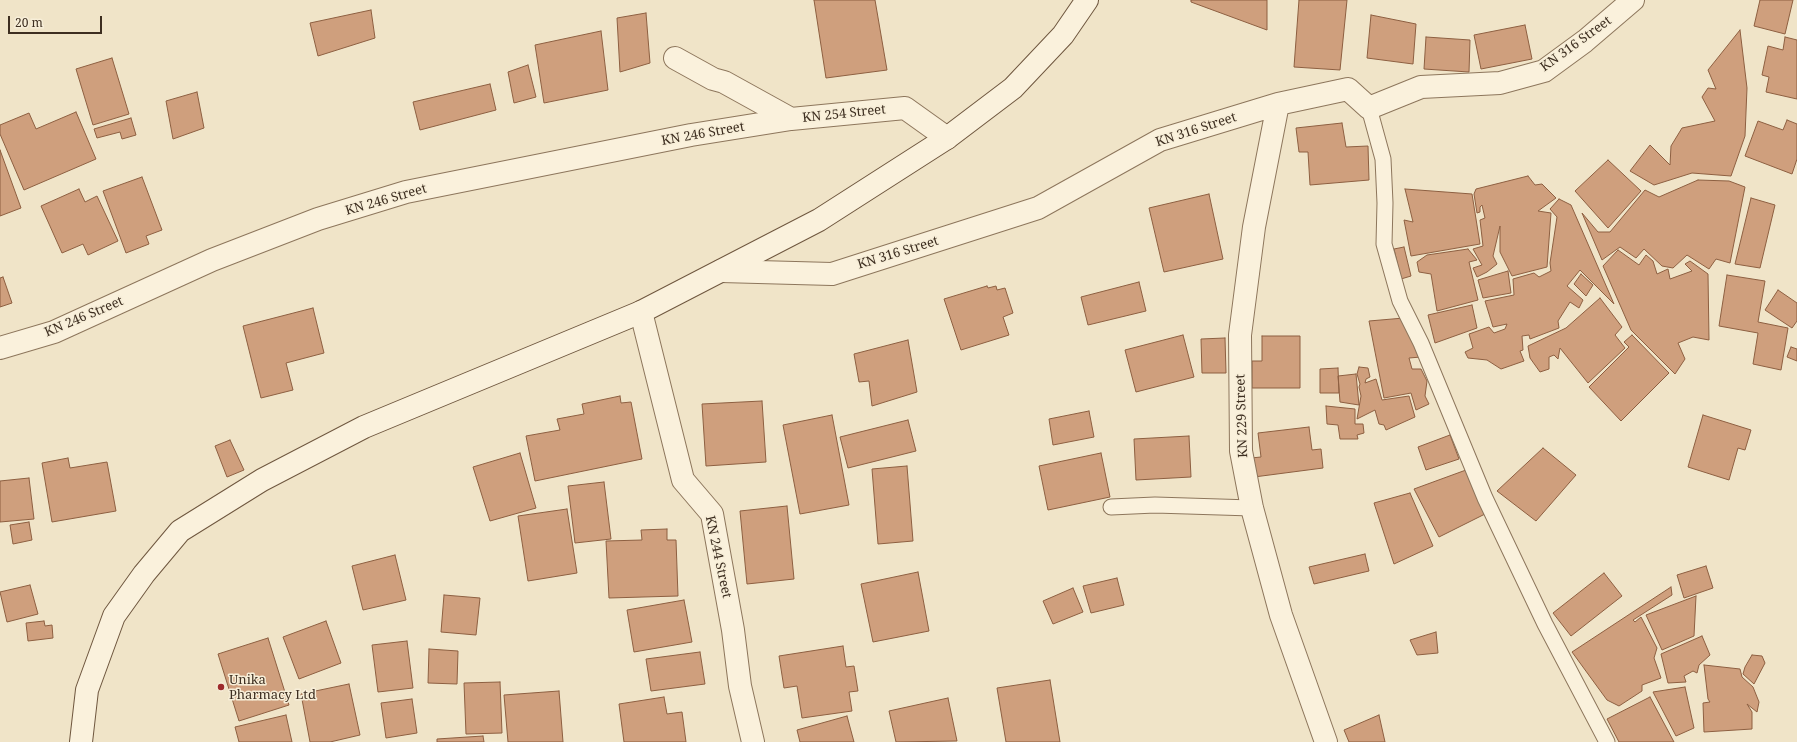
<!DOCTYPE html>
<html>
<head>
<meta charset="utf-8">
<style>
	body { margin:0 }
	#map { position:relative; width:1797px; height:742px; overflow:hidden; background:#f0e4c8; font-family:"Noto Serif",serif }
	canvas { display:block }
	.scale { position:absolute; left:8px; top:16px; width:94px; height:18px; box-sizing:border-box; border:2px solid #3d2e20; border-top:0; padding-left:5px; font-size:12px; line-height:14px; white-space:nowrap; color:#3d2e20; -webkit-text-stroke:3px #f7eed8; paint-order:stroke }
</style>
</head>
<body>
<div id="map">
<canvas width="1797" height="742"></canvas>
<div class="scale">20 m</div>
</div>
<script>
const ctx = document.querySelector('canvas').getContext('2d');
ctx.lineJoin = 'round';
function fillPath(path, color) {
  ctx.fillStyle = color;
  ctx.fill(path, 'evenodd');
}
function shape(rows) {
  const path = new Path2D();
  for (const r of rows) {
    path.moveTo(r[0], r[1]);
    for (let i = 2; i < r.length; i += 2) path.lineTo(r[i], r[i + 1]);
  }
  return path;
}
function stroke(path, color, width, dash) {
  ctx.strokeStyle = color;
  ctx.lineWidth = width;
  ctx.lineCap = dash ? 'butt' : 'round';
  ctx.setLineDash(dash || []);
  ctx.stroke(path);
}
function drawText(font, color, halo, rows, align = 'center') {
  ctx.font = font + ' "Noto Serif",serif';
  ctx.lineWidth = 3;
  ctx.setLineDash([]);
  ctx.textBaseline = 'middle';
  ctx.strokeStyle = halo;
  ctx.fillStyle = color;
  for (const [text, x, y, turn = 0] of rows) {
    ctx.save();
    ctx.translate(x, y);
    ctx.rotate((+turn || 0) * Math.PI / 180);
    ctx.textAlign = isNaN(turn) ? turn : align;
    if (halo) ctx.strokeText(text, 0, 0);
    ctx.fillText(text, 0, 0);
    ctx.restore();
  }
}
const building = shape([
	[814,0,875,0,887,70,826,78,814,0],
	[1191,0,1267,0,1267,30,1191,2,1191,0],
	[1299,0,1347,0,1340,70,1294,67,1299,0],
	[1760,0,1793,0,1785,34,1754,26,1760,0],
	[371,10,375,38,318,56,310,23,371,10],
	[646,13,650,63,620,72,617,18,646,13],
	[1371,15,1416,24,1413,64,1367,58,1371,15],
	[1525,25,1532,59,1481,69,1474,35,1525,25],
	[1740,30,1747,88,1745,136,1731,176,1692,173,1654,185,1630,171,1650,145,1670,165,1671,146,1682,128,1715,121,1702,97,1708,88,1716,89,1708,70,1740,30],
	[601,31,608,90,544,103,535,45,601,31],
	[1426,37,1470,40,1469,72,1424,69,1426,37],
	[1785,37,1797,40,1797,99,1766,92,1769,77,1762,75,1768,46,1783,50,1785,37],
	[112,58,129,114,93,125,76,69,112,58],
	[528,65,536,97,514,103,508,72,528,65],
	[490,84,496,110,420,130,413,102,490,84],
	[197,92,204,128,173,139,166,101,197,92],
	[76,112,96,159,24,190,0,134,0,125,29,113,36,129,76,112],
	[131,118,136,135,122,139,120,132,97,138,94,129,131,118],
	[1787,120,1797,124,1797,159,1792,174,1745,156,1758,121,1783,130,1787,120],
	[1342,123,1346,147,1368,146,1369,180,1310,185,1308,152,1299,152,1296,128,1342,123],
	[0,150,21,208,0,216,0,150],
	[1608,160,1641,191,1608,228,1575,191,1608,160],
	[1528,176,1535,185,1542,184,1556,198,1538,211,1551,213,1547,267,1512,276,1500,252,1500,226,1493,256,1497,264,1487,272,1477,277,1473,268,1482,265,1473,249,1483,246,1480,220,1485,218,1482,205,1480,207,1480,212,1477,213,1474,194,1476,189,1528,176],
	[142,177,162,230,146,236,149,244,126,253,103,191,142,177],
	[1698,180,1729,181,1745,187,1730,263,1716,259,1709,269,1687,255,1673,268,1662,266,1644,249,1636,258,1620,247,1602,260,1582,213,1598,232,1610,232,1645,190,1659,197,1698,180],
	[79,189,85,202,97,196,118,241,88,255,83,244,62,253,41,206,79,189],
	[1405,189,1472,194,1480,244,1411,256,1404,220,1413,222,1405,189],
	[1209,194,1223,259,1164,272,1149,208,1209,194],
	[1751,198,1775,205,1760,268,1735,264,1751,198],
	[1559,199,1571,205,1614,304,1580,270,1567,286,1583,300,1579,308,1570,302,1558,321,1559,328,1530,339,1529,335,1522,336,1523,350,1520,351,1524,361,1501,369,1487,360,1468,358,1465,352,1473,348,1469,334,1489,327,1494,333,1505,329,1507,324,1493,327,1485,301,1514,295,1513,279,1534,273,1539,277,1551,271,1550,263,1557,217,1550,209,1559,199],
	[1404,247,1411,276,1401,279,1394,249,1404,247],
	[1468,249,1477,260,1469,262,1478,300,1437,311,1431,274,1419,272,1417,262,1427,255,1468,249],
	[1618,250,1639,265,1646,255,1653,261,1657,274,1668,269,1670,279,1692,271,1685,264,1690,261,1708,274,1709,340,1693,337,1678,343,1685,359,1675,374,1631,330,1603,266,1618,250],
	[1508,271,1511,293,1483,298,1478,280,1508,271],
	[1581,274,1593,285,1586,296,1574,284,1581,274],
	[1727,275,1765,281,1758,322,1788,328,1781,370,1753,364,1758,333,1719,326,1727,275],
	[3,277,12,303,0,307,0,278,3,277],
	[1139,282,1146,311,1088,325,1081,297,1139,282],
	[987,286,988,288,996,286,997,290,1005,288,1013,313,1003,317,1009,335,961,350,944,299,987,286],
	[1778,290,1797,303,1797,321,1792,328,1765,310,1778,290],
	[1600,298,1622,327,1615,335,1625,348,1588,383,1560,348,1558,359,1554,355,1549,357,1549,369,1540,372,1530,358,1528,346,1566,328,1600,298],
	[1472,305,1477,328,1435,343,1428,315,1472,305],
	[313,308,324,353,286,363,293,390,261,398,243,326,313,308],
	[1404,318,1421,357,1409,358,1412,369,1421,369,1427,381,1425,396,1429,404,1416,410,1411,393,1384,398,1369,321,1404,318],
	[1183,335,1194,377,1136,392,1125,350,1183,335],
	[1632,335,1669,373,1621,421,1589,387,1629,347,1624,342,1632,335],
	[1262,336,1300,336,1300,388,1252,388,1252,361,1262,361,1262,336],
	[1225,338,1226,373,1202,373,1201,339,1225,338],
	[908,340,917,392,872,406,869,381,859,382,854,354,908,340],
	[1791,347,1797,349,1797,361,1787,357,1791,347],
	[1359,367,1368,368,1370,377,1366,379,1365,383,1376,379,1382,400,1409,396,1415,417,1386,430,1384,425,1379,424,1375,410,1357,419,1361,396,1359,387,1360,384,1357,374,1359,367],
	[1338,368,1339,393,1320,393,1320,369,1338,368],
	[1356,374,1359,405,1340,402,1338,376,1356,374],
	[620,396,621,403,631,402,642,459,535,481,526,436,560,430,557,419,584,414,582,404,620,396],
	[762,401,766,462,706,466,702,404,762,401],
	[1326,406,1355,409,1355,424,1363,424,1364,433,1357,435,1358,439,1340,439,1338,425,1327,424,1326,406],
	[1089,411,1094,437,1053,445,1049,419,1089,411],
	[832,415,849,505,800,514,783,425,832,415],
	[1703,415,1751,430,1745,450,1738,448,1729,480,1688,467,1703,415],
	[908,420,916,451,848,468,840,437,908,420],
	[1309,427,1312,450,1321,449,1323,468,1254,477,1251,458,1261,457,1258,433,1309,427],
	[1450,435,1459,459,1426,470,1418,447,1450,435],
	[1189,436,1191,477,1136,480,1134,439,1189,436],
	[230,440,244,470,227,477,215,446,230,440],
	[1543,448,1576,475,1536,521,1497,491,1543,448],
	[520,453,536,508,490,521,473,467,520,453],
	[1101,453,1110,497,1048,510,1039,466,1101,453],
	[68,458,70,468,107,462,116,511,52,522,42,463,68,458],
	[907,466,913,541,878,544,872,469,907,466],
	[1466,470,1485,514,1439,537,1414,489,1466,470],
	[29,478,34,519,0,522,0,481,29,478],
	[604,482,611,539,575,543,568,486,604,482],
	[1410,493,1433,546,1394,564,1374,503,1410,493],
	[787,506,794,579,747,584,740,511,787,506],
	[567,509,577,573,528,581,518,516,567,509],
	[29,522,32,540,13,544,10,525,29,522],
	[667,529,667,540,676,540,678,596,609,598,606,541,642,540,641,530,667,529],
	[1365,554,1369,571,1314,584,1309,567,1365,554],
	[395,555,406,600,363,610,352,566,395,555],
	[1706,566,1713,588,1684,598,1677,575,1706,566],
	[918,572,929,631,873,642,861,584,918,572],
	[1604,573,1622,596,1571,636,1553,613,1604,573],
	[1117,578,1124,605,1091,613,1083,586,1117,578],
	[30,585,38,614,7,622,0,592,30,585],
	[1671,587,1672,595,1633,620,1635,622,1641,617,1657,648,1654,658,1661,678,1642,685,1642,691,1619,706,1607,700,1572,652,1671,587],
	[1073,588,1083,612,1053,624,1043,601,1073,588],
	[444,595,480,598,476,635,441,632,444,595],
	[1696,596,1694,636,1662,650,1646,615,1696,596],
	[684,600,692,642,634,652,627,610,684,600],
	[44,621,45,626,52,625,53,638,28,641,26,623,44,621],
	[326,621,341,663,299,679,283,637,326,621],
	[1436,632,1438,653,1417,655,1410,640,1436,632],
	[1702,636,1710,655,1699,665,1697,673,1693,671,1684,676,1686,682,1668,683,1661,654,1702,636],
	[268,638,289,705,239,721,218,654,268,638],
	[407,641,413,688,378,692,372,645,407,641],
	[843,646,846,667,854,666,858,691,849,692,852,711,802,718,797,686,784,688,779,656,843,646],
	[429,649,458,651,457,684,428,683,429,649],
	[700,652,705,684,651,691,646,659,700,652],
	[1752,655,1762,656,1765,663,1754,684,1743,674,1745,667,1752,655],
	[1704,665,1740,669,1742,677,1753,687,1759,702,1757,712,1747,704,1752,712,1752,729,1704,732,1703,703,1710,702,1708,699,1704,665],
	[1050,680,1060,742,1006,742,997,688,1050,680],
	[500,682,502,733,466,734,464,683,500,682],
	[349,684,360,735,330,742,310,742,301,694,349,684],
	[1685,687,1694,728,1676,736,1653,692,1685,687],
	[559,691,563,742,508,742,504,695,559,691],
	[664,697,667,714,682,712,686,742,624,742,619,704,664,697],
	[1650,697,1674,742,1619,742,1607,719,1650,697],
	[948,698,957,741,896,742,889,711,948,698],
	[412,699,417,733,386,738,381,703,412,699],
	[286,715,292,742,239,742,235,727,286,715],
	[1379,715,1385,742,1349,742,1344,730,1379,715],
	[847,716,854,742,800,742,797,730,847,716],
	[483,736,484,742,437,742,437,739,483,736]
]);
fillPath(building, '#cf9f7d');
stroke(building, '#8d5f41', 1);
const lane = shape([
	[1369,108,1383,159,1385,203,1384,244,1400,301,1421,343,1485,498,1545,624,1607,742],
	[1111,507,1155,505,1252,508]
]);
const street = shape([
	[675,58,713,79,724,82,791,119,905,108,947,138],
	[1278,104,1254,227,1240,335,1241,451,1252,508,1281,615,1326,742],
	[721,271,832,274,1038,208,1160,140,1278,104,1348,89,1369,108,1421,87,1500,83,1544,71,1585,41,1633,0],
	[641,312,683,480,712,514,733,630,740,686,753,742],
	[0,348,54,332,212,260,318,219,406,192,691,135,791,119]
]);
const secondary = shape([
	[81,742,87,690,114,616,144,574,180,531,262,480,364,427,641,312,819,220,947,138,1013,88,1063,35,1087,0]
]);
stroke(lane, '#8d765c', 17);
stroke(street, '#8d765c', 24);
stroke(secondary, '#6f573f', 24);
stroke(lane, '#faf1dc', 15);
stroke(street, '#faf1dc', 22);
stroke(secondary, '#faf1dc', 22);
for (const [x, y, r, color] of [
	[221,687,4,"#9e2a2b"]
]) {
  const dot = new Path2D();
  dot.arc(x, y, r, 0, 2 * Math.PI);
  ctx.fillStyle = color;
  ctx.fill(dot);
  stroke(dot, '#f7eed8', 1.5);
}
drawText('13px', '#3d2e20', '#f7eed8', [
	["KN 316 Street",1576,44,-36],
	["KN 254 Street",844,114,-6],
	["KN 316 Street",1196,130,-18],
	["KN 246 Street",703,134,-10],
	["KN 246 Street",386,200,-16],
	["KN 316 Street",898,253,-17],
	["KN 246 Street",84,317,-23],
	["KN 229 Street",1242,416,-92],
	["KN 244 Street",718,557,78]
]);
drawText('13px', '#3d2e20', '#f7eed8', [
	["Unika",229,680],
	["Pharmacy Ltd",229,695]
], 'left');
</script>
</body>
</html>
